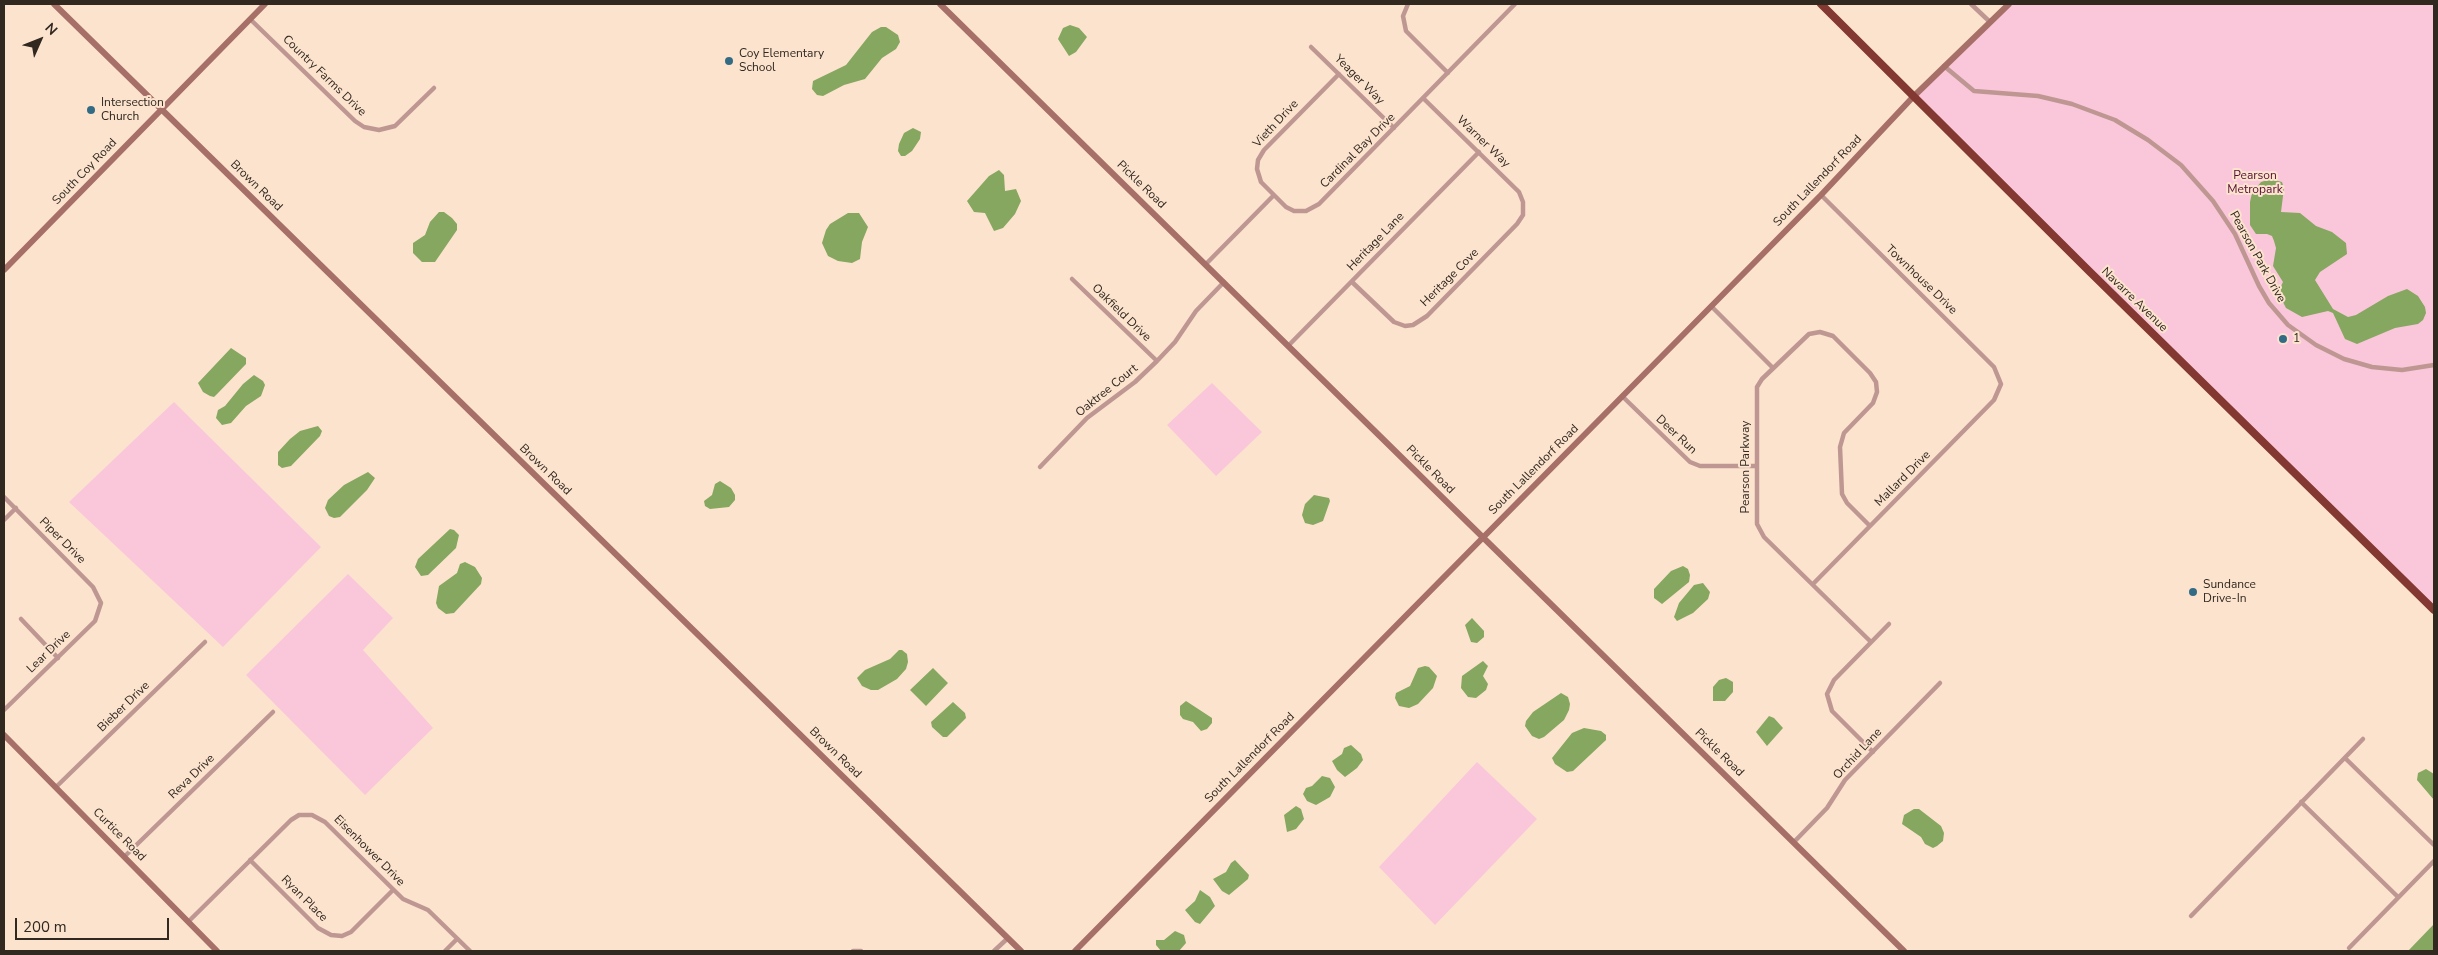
<!DOCTYPE html>
<html>
<head>
<meta charset="utf-8">
<style>
	body { margin:0 }
	#map { position:relative; width:2438px; height:955px; overflow:hidden; background:#fce3ce; font-family:"Nunito Sans",sans-serif }
	canvas { display:block }
	.frame { position:absolute; inset:0; border:5px solid #312820; pointer-events:none }
	.north { position:absolute; left:15px; top:15px; width:50px; height:50px; -webkit-text-stroke:4px #fce3ce; paint-order:stroke; rotate:46deg; font-size:14px; font-weight:700; line-height:20px; text-align:center; color:#312820 }
	.north::after { content:''; display:block; margin:auto; width:18px; height:22px; background:#312820; clip-path:polygon(50% 0,100% 100%,50% 72%,0 100%) }
	.scale { position:absolute; left:15px; top:918px; width:154px; height:22px; box-sizing:border-box; border:2px solid #312820; border-top:0; padding-left:6px; font-size:15px; line-height:18px; white-space:nowrap; color:#312820; -webkit-text-stroke:4px #fce3ce; paint-order:stroke }
</style>
</head>
<body>
<div id="map">
<canvas width="2438" height="955"></canvas>
<div class="frame"></div>
<div class="north">N</div>
<div class="scale">200 m</div>
</div>
<script>
const ctx = document.querySelector('canvas').getContext('2d');
ctx.lineJoin = 'round';
function fillPath(path, color) {
  ctx.fillStyle = color;
  ctx.fill(path, 'evenodd');
}
function shape(rows) {
  const path = new Path2D();
  for (const r of rows) {
    path.moveTo(r[0], r[1]);
    for (let i = 2; i < r.length; i += 2) path.lineTo(r[i], r[i + 1]);
  }
  return path;
}
function stroke(path, color, width, dash) {
  ctx.strokeStyle = color;
  ctx.lineWidth = width;
  ctx.lineCap = dash ? 'butt' : 'round';
  ctx.setLineDash(dash || []);
  ctx.stroke(path);
}
function drawText(font, color, halo, rows, align = 'center') {
  ctx.font = font + ' "Nunito Sans",sans-serif';
  ctx.lineWidth = 4;
  ctx.setLineDash([]);
  ctx.textBaseline = 'middle';
  ctx.strokeStyle = halo;
  ctx.fillStyle = color;
  for (const [text, x, y, turn = 0] of rows) {
    ctx.save();
    ctx.translate(x, y);
    ctx.rotate((+turn || 0) * Math.PI / 180);
    ctx.textAlign = isNaN(turn) ? turn : align;
    if (halo) ctx.strokeText(text, 0, 0);
    ctx.fillText(text, 0, 0);
    ctx.restore();
  }
}
fillPath(shape([
	[2009,4,2434,4,2434,610,1913,97],
	[1212,383,1262,432,1216,476,1167,425],
	[174,402,321,547,223,647,69,502],
	[348,574,393,618,363,650,433,728,365,795,246,675],
	[1477,762,1537,819,1435,925,1379,867]
]), '#fac7da');
fillPath(shape([
	[1070,25,1079,28,1087,37,1076,52,1069,56,1058,39,1063,28],
	[881,27,886,27,898,35,900,42,896,49,882,58,865,79,844,85,823,96,817,95,812,89,813,81,846,65,872,32],
	[913,128,921,132,920,139,912,151,905,156,901,156,898,151,899,144,904,133],
	[999,170,1004,175,1005,191,1016,189,1021,201,1015,214,1003,228,994,231,985,213,974,212,967,201,989,176],
	[2271,179,2282,182,2284,188,2281,212,2300,213,2316,226,2332,232,2346,243,2347,254,2320,272,2315,280,2333,309,2348,317,2356,315,2388,296,2407,289,2418,296,2425,307,2426,313,2423,320,2418,324,2395,328,2357,344,2345,339,2333,313,2328,311,2302,317,2286,308,2281,298,2280,288,2283,282,2273,266,2276,248,2274,241,2272,236,2267,234,2256,234,2250,225,2250,202,2252,193,2261,182],
	[439,212,444,212,452,218,457,224,457,230,435,262,422,262,413,253,413,243,425,235,430,222],
	[848,213,859,213,868,227,862,242,860,259,852,263,838,261,828,256,822,243,826,230,830,224],
	[231,348,246,358,246,364,219,392,214,397,210,396,203,392,198,383],
	[254,375,263,381,265,385,261,396,246,406,231,423,222,425,216,418,218,410,225,406,243,384],
	[318,426,322,431,320,436,291,466,282,468,278,465,278,452,290,439,300,431],
	[368,472,375,478,367,490,340,517,334,518,329,516,325,508,328,500,344,485],
	[720,481,731,488,735,495,735,500,729,507,710,509,705,506,704,501,712,495,715,484],
	[1314,495,1329,498,1330,501,1323,521,1313,525,1305,523,1302,515,1305,504],
	[450,529,454,530,459,535,456,548,428,575,421,576,415,567,418,559],
	[465,562,475,567,482,578,481,584,454,613,446,614,438,608,436,603,439,586,457,573,460,564],
	[1683,566,1688,569,1690,575,1689,582,1662,604,1654,598,1654,589,1671,571],
	[1703,583,1710,592,1708,599,1693,613,1677,621,1674,617,1679,603,1694,585],
	[1472,618,1484,631,1484,637,1477,643,1471,642,1465,625],
	[899,650,902,650,907,654,908,662,906,669,897,679,878,690,871,690,862,686,857,678,865,670,890,659],
	[1483,661,1488,666,1483,676,1488,684,1486,690,1476,698,1468,697,1461,688,1462,676],
	[1425,666,1429,667,1437,676,1433,688,1418,704,1409,708,1399,706,1395,698,1396,693,1410,686,1418,668],
	[933,668,948,683,926,706,910,690],
	[1726,678,1733,682,1733,692,1725,701,1713,701,1713,687,1719,680],
	[1561,693,1568,697,1570,704,1569,710,1564,720,1544,737,1539,739,1532,736,1525,726,1526,721,1533,712],
	[1186,701,1212,718,1212,723,1207,729,1201,731,1193,722,1183,719,1180,715,1180,706],
	[953,702,965,713,966,718,947,737,943,737,932,727,931,722],
	[1769,716,1774,718,1783,728,1767,746,1756,732],
	[1584,728,1601,731,1606,735,1606,740,1573,771,1567,772,1555,764,1552,758,1572,733],
	[1351,745,1361,754,1363,760,1357,768,1345,777,1337,770,1332,761,1342,754,1344,748],
	[2426,769,2434,774,2434,800,2417,780,2418,773],
	[1322,776,1330,778,1335,787,1330,797,1316,805,1307,801,1303,794,1306,788,1312,786],
	[1296,806,1301,809,1304,819,1296,829,1287,832,1284,815],
	[1914,809,1919,809,1941,826,1944,833,1943,841,1937,846,1933,848,1925,844,1921,837,1902,824,1904,815],
	[1235,860,1249,875,1248,879,1229,895,1222,891,1213,879,1226,872,1231,863],
	[1200,890,1210,897,1215,906,1200,924,1195,922,1185,910,1195,901],
	[2434,924,2434,951,2408,951],
	[1175,931,1184,935,1186,943,1179,951,1161,951,1156,945,1156,940,1164,940]
]), '#85a75f');
stroke(shape([
	[1408,4,1403,16,1406,31,1448,73],
	[1971,4,1990,22],
	[250,19,355,121,364,127,379,130,395,126,434,88],
	[1311,47,1394,128],
	[1944,66,1974,91,2038,96,2072,104,2115,120,2148,140,2181,165,2213,201,2235,234,2259,286,2269,303,2288,325,2316,345,2344,359,2372,367,2402,370,2434,365],
	[1339,74,1264,150,1258,160,1257,169,1261,182,1286,207,1294,211,1306,211,1319,204,1515,4],
	[1206,264,1274,195],
	[1072,279,1157,361],
	[1352,282,1394,322,1405,326,1413,325,1427,316,1517,224,1523,215,1523,202,1519,192,1423,98],
	[1711,306,1773,368],
	[1288,346,1479,152],
	[1622,396,1690,462,1700,466,1756,466],
	[1040,467,1087,418,1135,382,1157,361,1175,342,1196,311,1224,282],
	[4,497,93,587,101,603,95,621,4,710],
	[4,520,16,508],
	[1870,526,1847,503,1842,494,1840,447,1844,433,1873,403,1877,392,1876,382,1870,373,1833,336,1820,332,1809,334,1762,379,1757,387,1757,524,1764,537,1871,642],
	[1813,584,1994,400,2001,384,1994,367,1821,195],
	[21,619,58,658],
	[1873,752,1832,711,1827,694,1834,680,1889,624],
	[2345,758,2434,845],
	[56,787,205,642],
	[2301,802,2398,897],
	[1794,842,1827,808,1845,780,1940,683],
	[124,857,273,712],
	[250,860,318,928,331,935,342,936,351,932,393,890],
	[2191,916,2363,739],
	[188,922,291,820,299,815,312,815,325,822,403,899,428,910,470,951],
	[2349,948,2434,861],
	[445,951,457,939],
	[853,951,861,951],
	[994,951,1008,938]
]), '#be9792', 4.5);
stroke(shape([
	[54,4,1021,951],
	[940,4,1904,951],
	[4,270,265,4],
	[4,735,217,951],
	[1075,951,1821,195,1913,97,2009,4]
]), '#a66f68', 6);
stroke(shape([
	[1821,4,2088,270,2434,610]
]), '#833831', 8);
for (const [x, y, r, color] of [
	[729,61,5,"#336b85"],
	[91,110,5,"#336b85"],
	[2283,339,5,"#336b85"],
	[2193,592,5,"#336b85"]
]) {
  const dot = new Path2D();
  dot.arc(x, y, r, 0, 2 * Math.PI);
  ctx.fillStyle = color;
  ctx.fill(dot);
  stroke(dot, '#fce3ce', 2);
}
drawText('12px', '#312820', '#fce3ce', [
	["Coy Elementary",739,54],
	["School",739,68],
	["Intersection",101,103],
	["Church",101,117],
	["1",2293,339],
	["Sundance",2203,585],
	["Drive-In",2203,599]
], 'left');
drawText('12px', '#312820', '#fce3ce', [
	["Country Farms Drive",324,76,44],
	["Yeager Way",1359,80,45],
	["Vieth Drive",1276,124,-47],
	["Warner Way",1483,142,44],
	["Cardinal Bay Drive",1358,151,-45],
	["South Coy Road",85,172,-46],
	["South Lallendorf Road",1818,181,-46],
	["Pickle Road",1141,185,44],
	["Brown Road",256,186,44],
	["Heritage Lane",1376,242,-46],
	["Pearson Park Drive",2257,257,61],
	["Heritage Cove",1450,278,-45],
	["Townhouse Drive",1921,280,44],
	["Navarre Avenue",2134,300,44],
	["Oakfield Drive",1121,313,44],
	["Oaktree Court",1107,391,-39],
	["Deer Run",1676,435,43],
	["Pearson Parkway",1746,467,-90],
	["Brown Road",545,470,44],
	["Pickle Road",1430,470,45],
	["South Lallendorf Road",1534,470,-45],
	["Mallard Drive",1903,479,-45],
	["Piper Drive",62,541,45],
	["Lear Drive",49,652,-44],
	["Bieber Drive",124,707,-44],
	["Brown Road",835,753,44],
	["Pickle Road",1719,753,44],
	["Orchid Lane",1858,754,-47],
	["South Lallendorf Road",1250,758,-45],
	["Reva Drive",192,777,-44],
	["Curtice Road",119,835,45],
	["Eisenhower Drive",369,851,45],
	["Ryan Place",304,899,45]
]);
drawText('12px', '#550e33', '#fce3ce', [
	["Pearson",2255,176],
	["Metropark",2255,190]
]);
</script>
</body>
</html>
